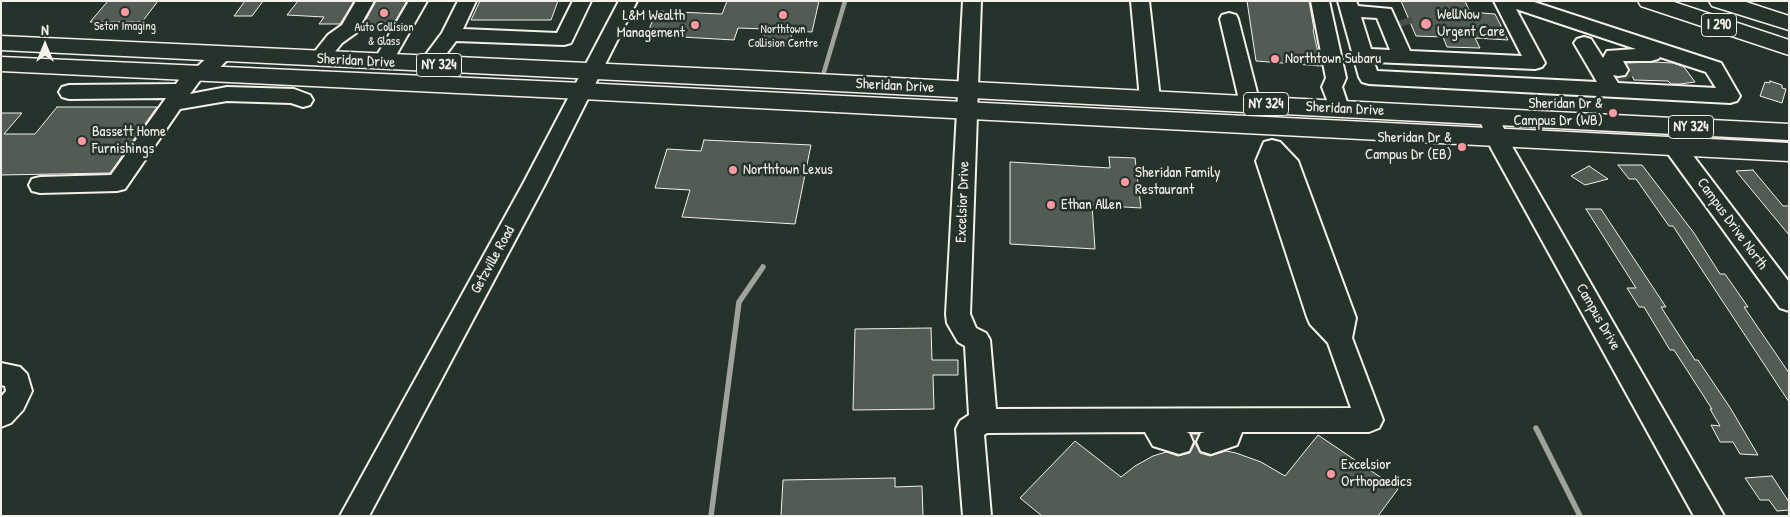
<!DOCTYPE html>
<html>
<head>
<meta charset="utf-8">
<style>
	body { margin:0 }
	#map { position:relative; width:1790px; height:517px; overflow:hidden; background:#26332d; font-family:"Patrick Hand",sans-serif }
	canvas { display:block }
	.frame { position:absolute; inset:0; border:2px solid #f4f1e8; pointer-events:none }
	.north { position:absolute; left:20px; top:20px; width:50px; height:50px; -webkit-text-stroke:4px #26332d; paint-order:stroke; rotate:0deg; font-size:14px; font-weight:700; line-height:20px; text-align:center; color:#f4f1e8 }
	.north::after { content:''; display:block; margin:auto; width:18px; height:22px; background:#f4f1e8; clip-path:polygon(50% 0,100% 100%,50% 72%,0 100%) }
</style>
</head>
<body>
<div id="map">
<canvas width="1790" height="517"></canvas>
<div class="frame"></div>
<div class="north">N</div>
</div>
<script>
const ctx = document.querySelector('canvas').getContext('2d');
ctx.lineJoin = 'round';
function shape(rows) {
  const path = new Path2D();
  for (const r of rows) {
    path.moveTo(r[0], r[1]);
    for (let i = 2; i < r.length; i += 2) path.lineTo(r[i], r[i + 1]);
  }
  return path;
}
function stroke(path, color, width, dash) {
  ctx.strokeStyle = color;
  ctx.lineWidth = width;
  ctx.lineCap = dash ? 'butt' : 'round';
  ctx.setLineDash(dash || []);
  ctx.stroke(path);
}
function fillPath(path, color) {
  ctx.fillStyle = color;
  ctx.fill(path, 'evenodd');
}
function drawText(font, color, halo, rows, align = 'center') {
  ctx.font = font + ' "Patrick Hand",sans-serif';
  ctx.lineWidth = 5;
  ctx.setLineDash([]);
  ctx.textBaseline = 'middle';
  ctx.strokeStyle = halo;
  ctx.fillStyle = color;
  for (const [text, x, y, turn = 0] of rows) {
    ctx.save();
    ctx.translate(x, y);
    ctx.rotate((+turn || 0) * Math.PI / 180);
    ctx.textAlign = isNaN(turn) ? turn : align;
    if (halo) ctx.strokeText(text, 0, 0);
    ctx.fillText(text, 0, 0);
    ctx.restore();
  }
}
stroke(shape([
	[824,72,845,1]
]), '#9fa39b', 4.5);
stroke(shape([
	[1536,428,1580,516],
	[711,516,739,302,763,267]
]), '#9fa39b', 5.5);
const building = shape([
	[108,1,158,1,142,22,90,22,108,1],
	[245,1,263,1,252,16,234,16,245,1],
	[298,1,354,1,340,24,319,24,324,17,287,15,298,1],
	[376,1,407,1,393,25,363,25,376,1],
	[480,1,558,1,551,20,471,20,480,1],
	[727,1,819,1,812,32,793,31,789,45,762,43,766,29,738,28,734,40,647,35,656,11,722,14,727,1],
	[1247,1,1309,1,1314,29,1313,30,1321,66,1256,61,1247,1],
	[1401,1,1465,1,1470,12,1495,14,1508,40,1475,38,1480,48,1447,47,1443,37,1416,36,1401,1],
	[1653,62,1673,63,1684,67,1695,82,1680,84,1671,84,1668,81,1634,80,1626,63,1653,62],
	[1770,81,1782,85,1782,88,1786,89,1782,103,1760,96,1765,82,1770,83,1770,81],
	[57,107,157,107,110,173,1,175,1,113,22,113,4,134,35,134,57,107],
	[704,140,811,145,795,224,682,217,690,190,655,188,667,149,701,151,704,140],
	[1109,157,1135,158,1141,208,1092,205,1095,249,1010,244,1010,162,1110,168,1109,157],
	[1618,165,1642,165,1694,233,1720,274,1725,274,1748,307,1744,307,1789,373,1789,402,1673,226,1669,226,1636,179,1629,179,1618,165],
	[1589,166,1608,179,1585,185,1571,176,1589,166],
	[1753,170,1783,206,1789,206,1789,235,1736,171,1753,170],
	[1586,209,1601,209,1666,307,1661,307,1695,360,1698,360,1731,409,1758,455,1740,454,1733,442,1720,442,1711,425,1720,426,1710,409,1712,409,1674,350,1670,350,1644,307,1639,307,1627,288,1636,288,1586,209],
	[931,328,932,360,958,360,958,375,933,375,934,409,853,410,855,329,931,328],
	[1191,434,1199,434,1195,443,1200,453,1210,456,1226,451,1236,453,1261,462,1285,476,1318,435,1398,489,1378,516,1042,516,1020,498,1075,441,1121,477,1135,466,1153,456,1166,452,1178,456,1190,453,1195,443,1191,434],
	[1772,476,1789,502,1789,510,1777,511,1769,500,1760,500,1745,478,1772,476],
	[895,478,895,487,922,486,923,516,781,516,783,480,895,478]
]);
fillPath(building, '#525c55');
stroke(building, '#f4f1e8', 1);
stroke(shape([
	[1401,20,1403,26],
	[1618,70,1624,81]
]), '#455049', 21, [21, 11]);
const minor = shape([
	[356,1,374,1,356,33,342,43,326,63,319,65,312,63,309,59,312,55,328,35,342,25,356,1],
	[409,1,427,1,390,66,383,68,376,66,373,62,409,1],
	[458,1,476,1,463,29,557,33,573,1,591,1,571,43,564,45,456,41,435,69,428,71,421,69,418,65,442,33,458,1],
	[619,1,637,1,545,184,369,516,340,516,523,184,619,1],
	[963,1,981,1,970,314,976,328,986,333,990,340,996,409,1351,408,1328,343,1310,324,1307,317,1256,161,1264,142,1272,140,1280,142,1298,161,1356,318,1352,338,1383,420,1379,428,1369,432,1242,432,1237,445,1211,454,1201,451,1197,442,1201,433,1205,432,1186,432,1189,433,1193,442,1189,451,1179,454,1153,446,1145,432,987,433,984,435,991,516,963,516,956,429,960,421,969,415,965,346,958,342,947,323,946,314,963,1],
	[1131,1,1149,1,1160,99,1157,104,1150,106,1143,104,1140,99,1131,1],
	[1311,1,1329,1,1346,78,1342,87,1349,108,1346,113,1339,115,1332,113,1322,87,1326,78,1311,1],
	[1338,1,1356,1,1358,6,1391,9,1410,51,1522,56,1494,1,1531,1,1721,63,1740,96,1737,101,1730,103,1369,84,1362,82,1359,77,1338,1],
	[1516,9,1636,49,1607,51,1603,58,1591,39,1584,37,1577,39,1574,43,1597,82,1377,71,1374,62,1535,69,1542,67,1545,63,1516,9],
	[1361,17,1377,18,1390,50,1371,49,1361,17],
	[1660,57,1706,72,1716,88,1618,83,1613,75,1618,76,1625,75,1628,70,1623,61,1651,61,1658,59,1660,57],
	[1229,13,1236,15,1238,19,1260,104,1257,109,1250,111,1243,109,1240,104,1220,19,1222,15,1229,13],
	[221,49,228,51,231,55,228,59,210,78,201,79,190,94,227,87,294,89,310,95,313,100,310,105,303,107,291,103,227,101,180,109,125,189,117,191,40,193,32,191,29,185,32,179,40,177,111,175,166,98,69,99,62,97,59,92,62,87,69,85,176,84,188,67,198,66,214,51,221,49],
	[1488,109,1495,111,1498,116,1513,148,1724,516,1694,516,1491,148,1478,116,1481,111,1488,109],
	[1674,139,1682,141,1789,282,1789,311,1780,308,1666,151,1663,146,1666,141,1674,139],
	[1,363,20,367,27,374,32,391,23,410,11,423,1,427,1,397,6,391,5,386,1,385,1,363]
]);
const major = shape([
	[1,36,739,70,1789,124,1789,140,739,86,1,50,1,36],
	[1,57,582,83,1789,143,1789,161,582,99,1,71,1,57]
]);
const highway = shape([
	[1638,1,1671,1,1789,40,1789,55,1641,6,1638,1],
	[1709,1,1743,1,1789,16,1789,30,1712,6,1709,1]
]);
stroke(minor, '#f4f1e8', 4);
stroke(major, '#f4f1e8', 3);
stroke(highway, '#f4f1e8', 3);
fillPath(minor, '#26332d');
fillPath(major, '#26332d');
fillPath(highway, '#26332d');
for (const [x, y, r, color] of [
	[125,12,5,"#ff9aa2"],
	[384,13,5,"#ff9aa2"],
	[783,15,5,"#ff9aa2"],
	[1426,24,6,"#ff9aa2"],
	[695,25,5,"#ff9aa2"],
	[1275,59,5,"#ff9aa2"],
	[1613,113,5,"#ff9aa2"],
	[82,141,5,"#ff9aa2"],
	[1462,147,5,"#ff9aa2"],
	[733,170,5,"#ff9aa2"],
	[1125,182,5,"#ff9aa2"],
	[1051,205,5,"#ff9aa2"],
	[1331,474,5,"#ff9aa2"]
]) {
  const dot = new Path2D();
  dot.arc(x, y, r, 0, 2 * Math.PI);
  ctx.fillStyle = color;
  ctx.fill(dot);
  stroke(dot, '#26332d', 2);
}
drawText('12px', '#f4f1e8', '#26332d', [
	["Seton Imaging",125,27],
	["Auto Collision",384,28],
	["& Glass",384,42],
	["Northtown",783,30],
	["Collision Centre",783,44]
]);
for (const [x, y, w] of [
	[1719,25,35],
	[439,65,45],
	[1266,104,45],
	[1691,127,45]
]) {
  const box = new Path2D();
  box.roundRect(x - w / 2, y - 11.5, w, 23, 4);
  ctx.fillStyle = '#26332d';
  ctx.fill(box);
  stroke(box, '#f4f1e8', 1);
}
drawText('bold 14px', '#f4f1e8', null, [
	["I 290",1719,25],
	["NY 324",439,65],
	["NY 324",1266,104],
	["NY 324",1691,127]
]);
drawText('15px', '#f4f1e8', '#26332d', [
	["WellNow",1437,15],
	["Urgent Care",1437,32],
	["L&M Wealth",685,16,"right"],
	["Management",685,33,"right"],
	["Northtown Subaru",1285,59],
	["Sheridan Dr &",1603,104,"right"],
	["Campus Dr (WB)",1603,121,"right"],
	["Bassett Home",92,132],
	["Furnishings",92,149],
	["Sheridan Dr &",1452,138,"right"],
	["Campus Dr (EB)",1452,155,"right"],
	["Northtown Lexus",743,170],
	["Sheridan Family",1135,173],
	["Restaurant",1135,190],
	["Ethan Allen",1061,205],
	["Excelsior",1341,465],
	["Orthopaedics",1341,482]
], 'left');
drawText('15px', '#f4f1e8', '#26332d', [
	["Sheridan Drive",356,61,3],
	["Sheridan Drive",895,86,3],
	["Sheridan Drive",1345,109,3],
	["Excelsior Drive",963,202,-88],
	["Campus Drive North",1732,224,54],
	["Getzville Road",493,260,-61],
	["Campus Drive",1598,317,60]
]);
</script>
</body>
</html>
